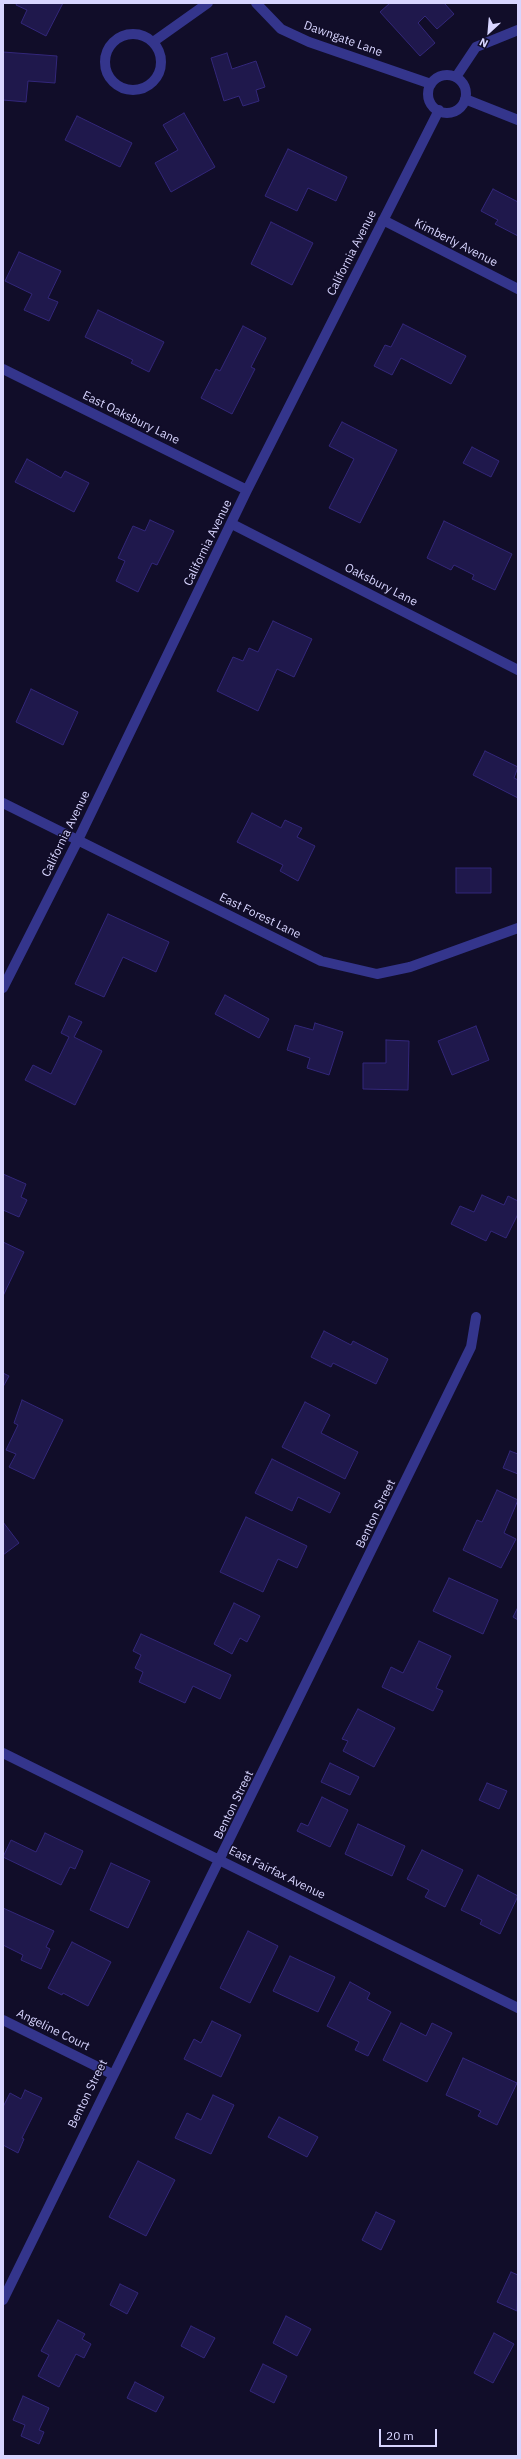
<!DOCTYPE html>
<html>
<head>
<meta charset="utf-8">
<style>
	body { margin:0 }
	#map { position:relative; width:521px; height:2459px; overflow:hidden; background:#110d29; font-family:"IBM Plex Sans",sans-serif }
	canvas { display:block }
	.frame { position:absolute; inset:0; border:4px solid #d8d5ff; pointer-events:none }
	.north { position:absolute; left:469px; top:12px; width:40px; height:40px; -webkit-text-stroke:3px #110d29; paint-order:stroke; rotate:206deg; font-size:11px; font-weight:700; line-height:16px; text-align:center; color:#d8d5ff }
	.north::after { content:''; display:block; margin:auto; width:14px; height:18px; background:#d8d5ff; clip-path:polygon(50% 0,100% 100%,50% 72%,0 100%) }
	.scale { position:absolute; left:379px; top:2429px; width:58px; height:18px; box-sizing:border-box; border:2px solid #d8d5ff; border-top:0; padding-left:5px; font-size:12px; line-height:14px; white-space:nowrap; color:#d8d5ff; -webkit-text-stroke:3px #110d29; paint-order:stroke }
</style>
</head>
<body>
<div id="map">
<canvas width="521" height="2459"></canvas>
<div class="frame"></div>
<div class="north">N</div>
<div class="scale">20 m</div>
</div>
<script>
const ctx = document.querySelector('canvas').getContext('2d');
ctx.lineJoin = 'round';
function fillPath(path, color) {
  ctx.fillStyle = color;
  ctx.fill(path, 'evenodd');
}
function shape(rows) {
  const path = new Path2D();
  for (const r of rows) {
    if (r.length === 3) {
      path.moveTo(r[0] + r[2], r[1]);
      path.arc(r[0], r[1], r[2], 0, 2 * Math.PI);
      continue;
    }
    path.moveTo(r[0], r[1]);
    for (let i = 2; i < r.length; i += 2) path.lineTo(r[i], r[i + 1]);
  }
  return path;
}
function stroke(path, color, width, dash) {
  ctx.strokeStyle = color;
  ctx.lineWidth = width;
  ctx.lineCap = dash ? 'butt' : 'round';
  ctx.setLineDash(dash || []);
  ctx.stroke(path);
}
function drawText(font, color, halo, rows, align = 'center') {
  ctx.font = font + ' "IBM Plex Sans",sans-serif';
  ctx.lineWidth = 3;
  ctx.setLineDash([]);
  ctx.textBaseline = 'middle';
  ctx.strokeStyle = halo;
  ctx.fillStyle = color;
  for (const [text, x, y, turn = 0] of rows) {
    ctx.save();
    ctx.translate(x, y);
    ctx.rotate((+turn || 0) * Math.PI / 180);
    ctx.textAlign = isNaN(turn) ? turn : align;
    if (halo) ctx.strokeText(text, 0, 0);
    ctx.fillText(text, 0, 0);
    ctx.restore();
  }
}
const building = shape([
	[17,3,63,3,46,36,21,23,27,10,16,5,17,3],
	[390,3,444,3,454,14,437,29,425,16,418,23,435,43,420,56,380,12,390,3],
	[3,52,57,56,55,83,28,81,26,102,3,100,3,52],
	[227,53,232,69,256,61,265,87,256,90,259,101,243,106,239,96,224,101,211,58,227,53],
	[184,113,215,167,171,192,155,163,178,150,163,125,184,113],
	[77,116,132,143,120,167,65,140,77,116],
	[288,149,347,177,336,201,308,188,297,211,265,196,288,149],
	[493,189,518,202,518,236,495,224,498,220,481,211,493,189],
	[271,222,313,243,292,285,251,264,271,222],
	[19,252,61,271,48,298,58,302,49,321,24,310,32,294,5,281,19,252],
	[98,310,164,342,149,372,131,363,133,360,85,337,98,310],
	[403,324,466,356,451,384,401,358,392,375,374,366,385,345,391,347,403,324],
	[243,326,266,338,251,367,255,369,232,414,201,398,216,369,220,371,243,326],
	[342,422,397,450,360,523,329,508,354,459,329,446,342,422],
	[472,447,499,461,491,477,463,463,472,447],
	[27,459,61,478,65,471,89,483,74,512,15,482,27,459],
	[150,520,174,531,157,565,152,563,138,592,116,581,125,561,118,558,133,526,145,531,150,520],
	[444,521,512,554,495,590,472,579,474,575,454,565,451,570,427,558,444,521],
	[273,621,312,639,294,677,277,669,258,711,217,691,233,657,243,661,249,648,258,652,273,621],
	[31,689,78,712,63,745,16,722,31,689],
	[485,751,518,767,514,778,518,780,518,798,473,775,485,751],
	[252,813,281,828,285,820,302,828,297,837,315,846,298,881,280,871,283,865,237,842,252,813],
	[456,868,491,868,491,893,456,893,456,868],
	[108,914,169,942,156,972,123,957,104,997,75,984,108,914],
	[225,995,269,1019,259,1038,215,1014,225,995],
	[69,1016,82,1022,74,1037,102,1051,75,1105,25,1080,33,1065,51,1074,69,1037,61,1033,69,1016],
	[315,1023,343,1032,329,1075,307,1068,310,1058,287,1050,295,1025,313,1030,315,1023],
	[476,1026,489,1060,452,1075,438,1041,476,1026],
	[386,1040,409,1041,408,1090,363,1089,363,1063,386,1063,386,1040],
	[3,1174,26,1184,21,1197,27,1200,19,1217,3,1210,3,1174],
	[482,1195,504,1205,508,1196,518,1201,518,1214,506,1238,491,1231,486,1241,451,1224,460,1206,474,1212,482,1195],
	[3,1242,24,1252,3,1296,3,1242],
	[324,1331,351,1345,353,1341,388,1359,376,1384,333,1363,331,1367,311,1357,324,1331],
	[3,1373,9,1376,3,1387,3,1373],
	[22,1400,63,1420,34,1479,9,1467,16,1454,6,1450,18,1425,14,1423,22,1400],
	[305,1402,330,1415,321,1433,358,1452,345,1479,282,1447,305,1402],
	[510,1451,518,1454,518,1474,503,1468,510,1451],
	[272,1459,340,1493,330,1513,298,1497,292,1511,255,1493,272,1459],
	[497,1490,518,1500,504,1533,516,1539,501,1568,463,1550,477,1520,482,1522,497,1490],
	[246,1517,307,1546,297,1568,278,1559,263,1592,220,1572,246,1517],
	[3,1522,19,1543,3,1555,3,1522],
	[449,1578,498,1600,483,1634,433,1611,449,1578],
	[234,1603,260,1616,247,1642,240,1638,232,1654,214,1644,234,1603],
	[518,1607,518,1620,513,1617,518,1607],
	[141,1634,231,1675,220,1699,193,1686,185,1703,139,1682,143,1672,135,1668,141,1655,133,1651,141,1634],
	[419,1641,451,1656,436,1688,443,1691,433,1711,382,1687,391,1667,403,1673,419,1641],
	[358,1709,395,1728,374,1767,343,1751,348,1741,342,1739,358,1709],
	[330,1763,359,1777,350,1795,321,1782,330,1763],
	[487,1783,507,1791,499,1809,479,1800,487,1783],
	[322,1797,348,1810,330,1847,297,1831,301,1823,308,1826,322,1797],
	[358,1824,405,1846,392,1876,345,1854,358,1824],
	[45,1833,83,1851,75,1869,70,1867,61,1885,3,1857,11,1840,36,1852,45,1833],
	[422,1850,463,1870,445,1907,425,1897,429,1890,407,1879,422,1850],
	[111,1863,150,1881,128,1928,90,1910,111,1863],
	[478,1875,518,1896,500,1934,480,1924,482,1920,461,1910,478,1875],
	[3,1908,54,1931,46,1947,50,1949,41,1969,21,1960,23,1955,3,1945,3,1908],
	[248,1931,278,1946,250,2003,220,1988,248,1931],
	[72,1942,111,1962,88,2006,63,1993,62,1995,48,1988,72,1942],
	[290,1956,335,1977,318,2012,273,1991,290,1956],
	[350,1982,370,1993,367,1999,391,2012,368,2056,355,2050,359,2042,327,2026,350,1982],
	[212,2021,241,2035,221,2077,184,2059,194,2039,201,2043,212,2021],
	[401,2023,426,2036,432,2023,452,2033,427,2082,383,2060,401,2023],
	[463,2058,517,2083,497,2125,478,2116,481,2111,446,2095,463,2058],
	[25,2090,42,2098,22,2138,24,2139,18,2153,3,2145,3,2107,10,2093,21,2099,25,2090],
	[213,2095,234,2105,211,2154,175,2138,187,2113,201,2120,213,2095],
	[279,2117,318,2137,307,2157,268,2137,279,2117],
	[138,2161,175,2180,146,2236,109,2217,138,2161],
	[376,2212,395,2221,381,2250,362,2240,376,2212],
	[511,2272,518,2275,517,2311,497,2302,511,2272],
	[120,2284,138,2293,127,2314,110,2305,120,2284],
	[286,2316,311,2329,297,2356,273,2343,286,2316],
	[58,2320,85,2334,82,2339,91,2344,84,2358,76,2354,59,2387,38,2376,49,2355,41,2351,58,2320],
	[191,2326,215,2338,204,2358,181,2346,191,2326],
	[494,2333,514,2344,493,2383,474,2373,494,2333],
	[263,2364,287,2376,274,2403,250,2391,263,2364],
	[135,2382,164,2397,156,2412,127,2398,135,2382],
	[23,2396,49,2408,39,2430,44,2432,39,2444,21,2436,25,2425,13,2420,23,2396]
]);
fillPath(building, '#1f184c');
stroke(building, '#33277a', 1);
stroke(shape([
	[256,3,281,29,309,42,431,84],
	[133,62,28],
	[153,42,208,3],
	[447,94,19],
	[456,77,476,47,518,30],
	[465,99,518,120],
	[383,220,518,289],
	[3,369,247,490],
	[232,524,518,670],
	[3,803,321,961,377,974,410,967,518,928],
	[3,988,78,840,247,490,439,110],
	[3,1753,518,2008],
	[3,2020,112,2074],
	[3,2300,471,1347,476,1317]
]), '#34358c', 10);
drawText('12px', '#d8d5ff', '#110d29', [
	["Dawngate Lane",343,39,20],
	["Kimberly Avenue",456,243,27],
	["California Avenue",352,253,-63],
	["East Oaksbury Lane",131,418,26],
	["California Avenue",208,543,-64],
	["Oaksbury Lane",381,585,27],
	["California Avenue",66,834,-64],
	["East Forest Lane",260,916,26],
	["Benton Street",376,1514,-64],
	["Benton Street",234,1805,-64],
	["East Fairfax Avenue",277,1873,26],
	["Angeline Court",53,2030,26],
	["Benton Street",88,2094,-64]
]);
</script>
</body>
</html>
